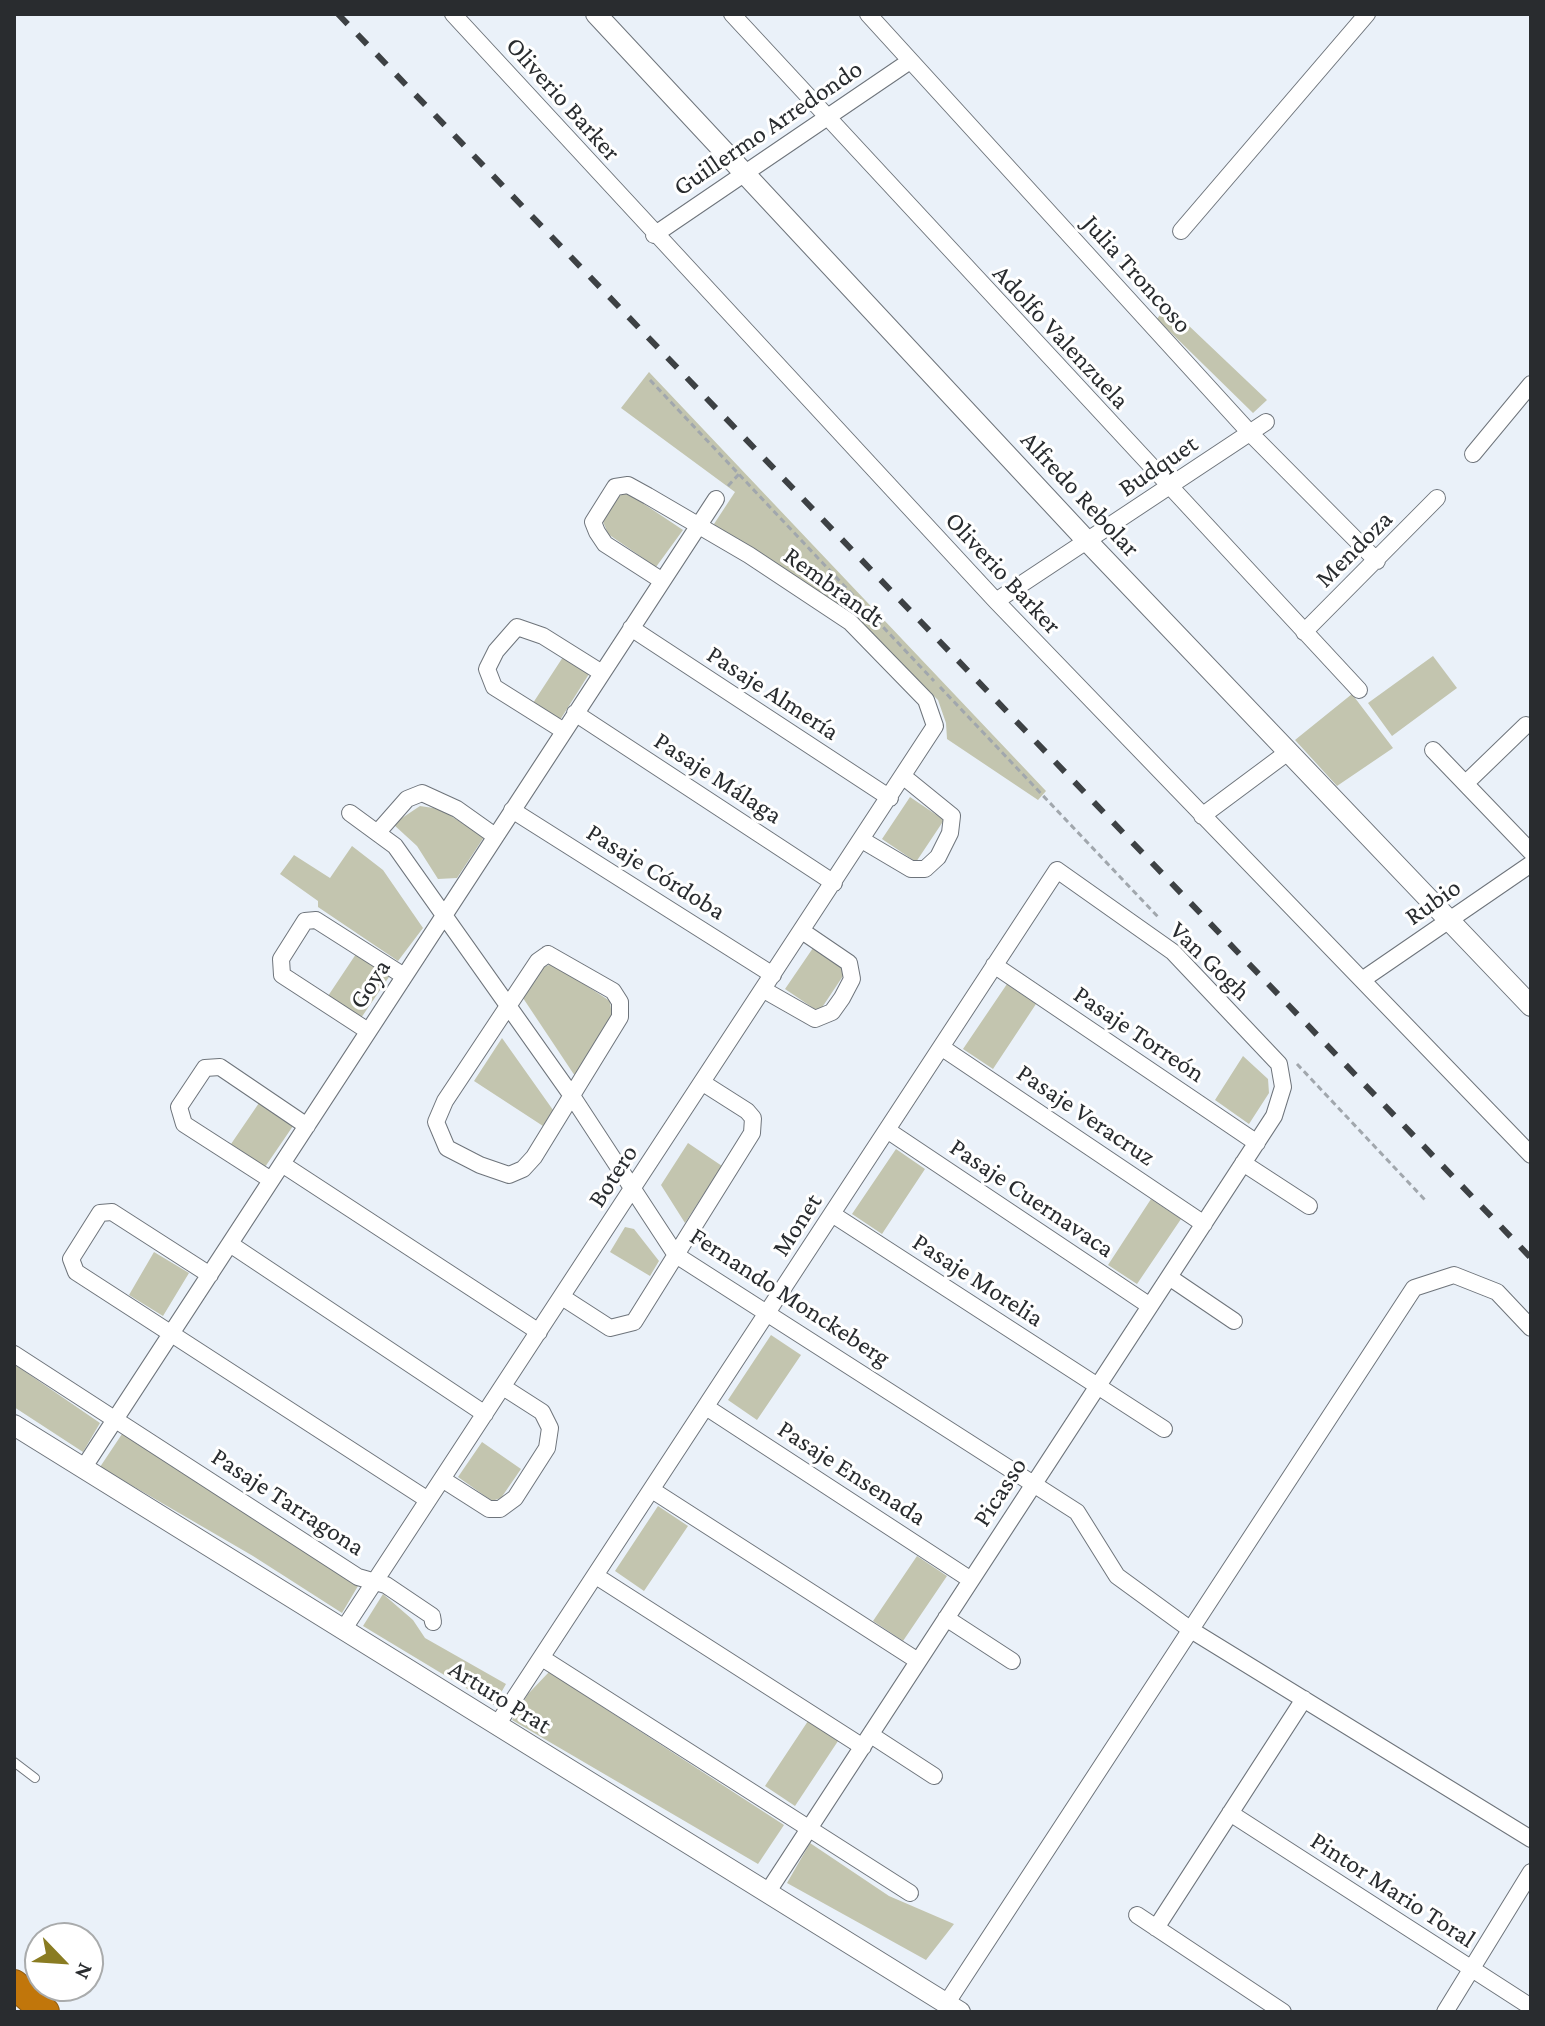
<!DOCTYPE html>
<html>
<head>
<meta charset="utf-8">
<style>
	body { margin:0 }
	#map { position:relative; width:1545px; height:2026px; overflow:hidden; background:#eaf1f9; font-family:"Crimson Pro",serif }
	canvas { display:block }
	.frame { position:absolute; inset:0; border:16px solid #292c2f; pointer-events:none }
	.north { position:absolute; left:24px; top:1922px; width:80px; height:80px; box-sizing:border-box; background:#fff; border:2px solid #a9abac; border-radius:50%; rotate:115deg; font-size:22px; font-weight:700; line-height:32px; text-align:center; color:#292c2f }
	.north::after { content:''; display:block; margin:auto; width:28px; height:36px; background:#8a7c22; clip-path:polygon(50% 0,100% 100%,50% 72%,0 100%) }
</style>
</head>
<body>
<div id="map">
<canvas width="1545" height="2026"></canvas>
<div class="frame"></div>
<div class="north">N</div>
</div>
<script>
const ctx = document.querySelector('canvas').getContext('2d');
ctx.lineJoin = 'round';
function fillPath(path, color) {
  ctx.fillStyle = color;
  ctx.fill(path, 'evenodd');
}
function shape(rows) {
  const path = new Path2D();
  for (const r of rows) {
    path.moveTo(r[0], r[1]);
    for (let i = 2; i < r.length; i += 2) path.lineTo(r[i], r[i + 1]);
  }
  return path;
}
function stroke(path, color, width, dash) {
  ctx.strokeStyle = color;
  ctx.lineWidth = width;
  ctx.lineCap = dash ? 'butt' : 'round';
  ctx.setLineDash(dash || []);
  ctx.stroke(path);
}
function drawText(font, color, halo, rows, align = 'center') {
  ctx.font = font + ' "Crimson Pro",serif';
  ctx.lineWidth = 6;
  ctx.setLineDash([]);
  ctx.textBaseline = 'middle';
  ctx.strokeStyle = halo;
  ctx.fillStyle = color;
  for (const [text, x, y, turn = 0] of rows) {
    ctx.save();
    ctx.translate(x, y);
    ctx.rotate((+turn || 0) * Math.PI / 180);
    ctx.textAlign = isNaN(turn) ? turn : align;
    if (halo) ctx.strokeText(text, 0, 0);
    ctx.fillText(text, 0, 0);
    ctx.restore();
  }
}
fillPath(shape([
	[1167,305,1267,400,1253,413,1157,319],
	[649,372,1046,791,1038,800,947,739,946,723,938,700,851,614,717,530,714,524,735,492,621,408],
	[626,492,683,530,656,567,608,534,602,519,616,498],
	[1433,656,1457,688,1392,736,1368,703],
	[563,657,589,674,560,720,533,703],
	[1352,694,1393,748,1337,786,1295,740],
	[910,797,944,820,916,862,882,839],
	[420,806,440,809,484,837,457,878,438,879,417,846,393,824],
	[352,846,383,870,423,928,398,961,318,907,318,901,280,874,294,855,330,878],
	[813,948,847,970,819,1012,785,989],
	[356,954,389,977,361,1018,328,996],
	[553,964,610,1001,612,1017,575,1076,521,995,542,967],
	[1007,984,1036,1004,993,1069,963,1049],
	[502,1038,553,1110,543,1126,474,1081],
	[1243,1056,1268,1079,1269,1093,1249,1124,1215,1100],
	[259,1103,293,1126,265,1167,231,1144],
	[688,1143,722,1166,685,1223,661,1185],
	[896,1149,925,1169,882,1234,852,1214],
	[1151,1199,1181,1219,1137,1284,1108,1265],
	[625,1227,634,1229,659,1261,650,1276,610,1252],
	[154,1252,189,1273,163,1316,129,1295],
	[771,1335,801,1355,757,1420,728,1400],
	[14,1364,100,1423,83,1452,14,1407],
	[122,1434,358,1586,342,1613,253,1556,100,1467],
	[482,1442,521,1469,501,1498,492,1501,458,1477],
	[658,1506,688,1526,644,1591,615,1571],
	[917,1556,947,1576,903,1641,873,1621],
	[383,1594,413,1620,425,1638,506,1684,494,1705,363,1626],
	[549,1672,784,1825,758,1864,512,1720,528,1694],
	[808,1721,838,1741,795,1806,765,1786],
	[810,1843,889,1896,954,1924,926,1960,787,1883]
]), '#c3c5af');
const service = shape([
	[14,1762,35,1778]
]);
const minor = shape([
	[453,14,996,601,1531,1155],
	[732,14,1359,690],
	[868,14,1250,433,1377,561],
	[1181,231,1367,14],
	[654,235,910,61],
	[1473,454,1531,384],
	[996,601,1266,422],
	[631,628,890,798],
	[1304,632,1437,498],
	[575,713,834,883],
	[564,731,494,687,487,669,496,651,517,627,543,636,602,673],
	[1433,750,1531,852],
	[1466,783,1526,725],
	[512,810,773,975],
	[350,813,395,846,572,1096,676,1255,1077,1512,1117,1576,1191,1630,1531,1839],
	[1202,816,1288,752],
	[378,832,407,799,422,793,457,809,495,836],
	[862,840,911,869,925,869,938,857,950,833,952,816,904,777],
	[548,954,613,991,620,1002,620,1017,534,1157,523,1169,509,1175,480,1165,447,1148,436,1122,445,1101,538,961,548,954],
	[994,965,1257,1143],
	[1362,980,1531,864],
	[764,990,815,1019,832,1012,842,998,852,979,849,963,802,931],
	[368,1031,282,975,281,959,305,921,316,920,404,976],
	[941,1047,1204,1224],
	[887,1130,1150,1306],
	[1243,1163,1309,1206],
	[282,1164,539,1332],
	[271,1180,184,1124,179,1107,205,1068,220,1067,307,1126],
	[832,1214,1164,1429],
	[230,1244,485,1414],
	[210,1275,112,1212,100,1213,71,1259,76,1272,428,1500],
	[1169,1277,1234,1321],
	[562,1297,610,1328,634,1322,752,1133,753,1118,747,1111,703,1083],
	[14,1354,358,1577,386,1585,432,1616,433,1622],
	[706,1407,971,1580],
	[84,1467,716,499],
	[442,1479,489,1509,500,1509,515,1498,547,1448,550,1428,542,1412,503,1387],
	[652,1490,918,1661],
	[596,1576,863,1747],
	[946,1618,1012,1661],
	[343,1630,935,726,926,700,850,622,749,555,648,496,628,485,615,487,593,522,597,532,605,544,661,580],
	[542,1658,910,1893],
	[497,1725,1057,870,1173,952,1279,1064,1283,1087,1274,1116,767,1893],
	[871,1735,934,1776],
	[1230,1813,1531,2007],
	[1137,1915,1283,2012],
	[1156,1928,1304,1699],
	[946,2004,1414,1288,1454,1275,1497,1292,1531,1328],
	[1445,2012,1531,1872]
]);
const tertiary = shape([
	[596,14,1088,542,1531,1006],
	[14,1425,960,2012]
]);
const motorway = shape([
	[14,1984,45,2012]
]);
stroke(service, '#6e747b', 10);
stroke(minor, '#6e747b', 18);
stroke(tertiary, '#6e747b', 22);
stroke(motorway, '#8c5c18', 30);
stroke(shape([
	[650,380,934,681],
	[728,486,739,474],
	[940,687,1160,919],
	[1297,1064,1426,1201]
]), '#a1a7ad', 3, [6, 4]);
stroke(service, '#fff', 8);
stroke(minor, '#fff', 16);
stroke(tertiary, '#fff', 20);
stroke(motorway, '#c1760b', 28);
stroke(shape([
	[338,14,1531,1258]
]), '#3d4144', 6, [14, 14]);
drawText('26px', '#292c2f', '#fff', [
	["Oliverio Barker",563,99,48],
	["Guillermo Arredondo",768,128,-34],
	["Julia Troncoso",1137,274,48],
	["Adolfo Valenzuela",1061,337,47],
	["Budquet",1158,466,-34],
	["Alfredo Rebolar",1080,494,47],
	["Mendoza",1354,549,-45],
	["Oliverio Barker",1003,573,47],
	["Rembrandt",834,587,36],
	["Pasaje Almería",773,693,33],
	["Pasaje Málaga",718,778,33],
	["Pasaje Córdoba",656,872,32],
	["Rubio",1433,902,-35],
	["Van Gogh",1210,961,44],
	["Goya",370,984,-57],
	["Pasaje Torreón",1139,1034,34],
	["Pasaje Veracruz",1086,1115,34],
	["Botero",613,1176,-57],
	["Pasaje Cuernavaca",1032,1198,34],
	["Monet",797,1225,-57],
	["Pasaje Morelia",978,1280,33],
	["Fernando Monckeberg",790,1297,33],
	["Pasaje Ensenada",852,1473,33],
	["Picasso",1000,1492,-57],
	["Pasaje Tarragona",288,1502,33],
	["Arturo Prat",500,1697,32],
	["Pintor Mario Toral",1393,1890,33]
]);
</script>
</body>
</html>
